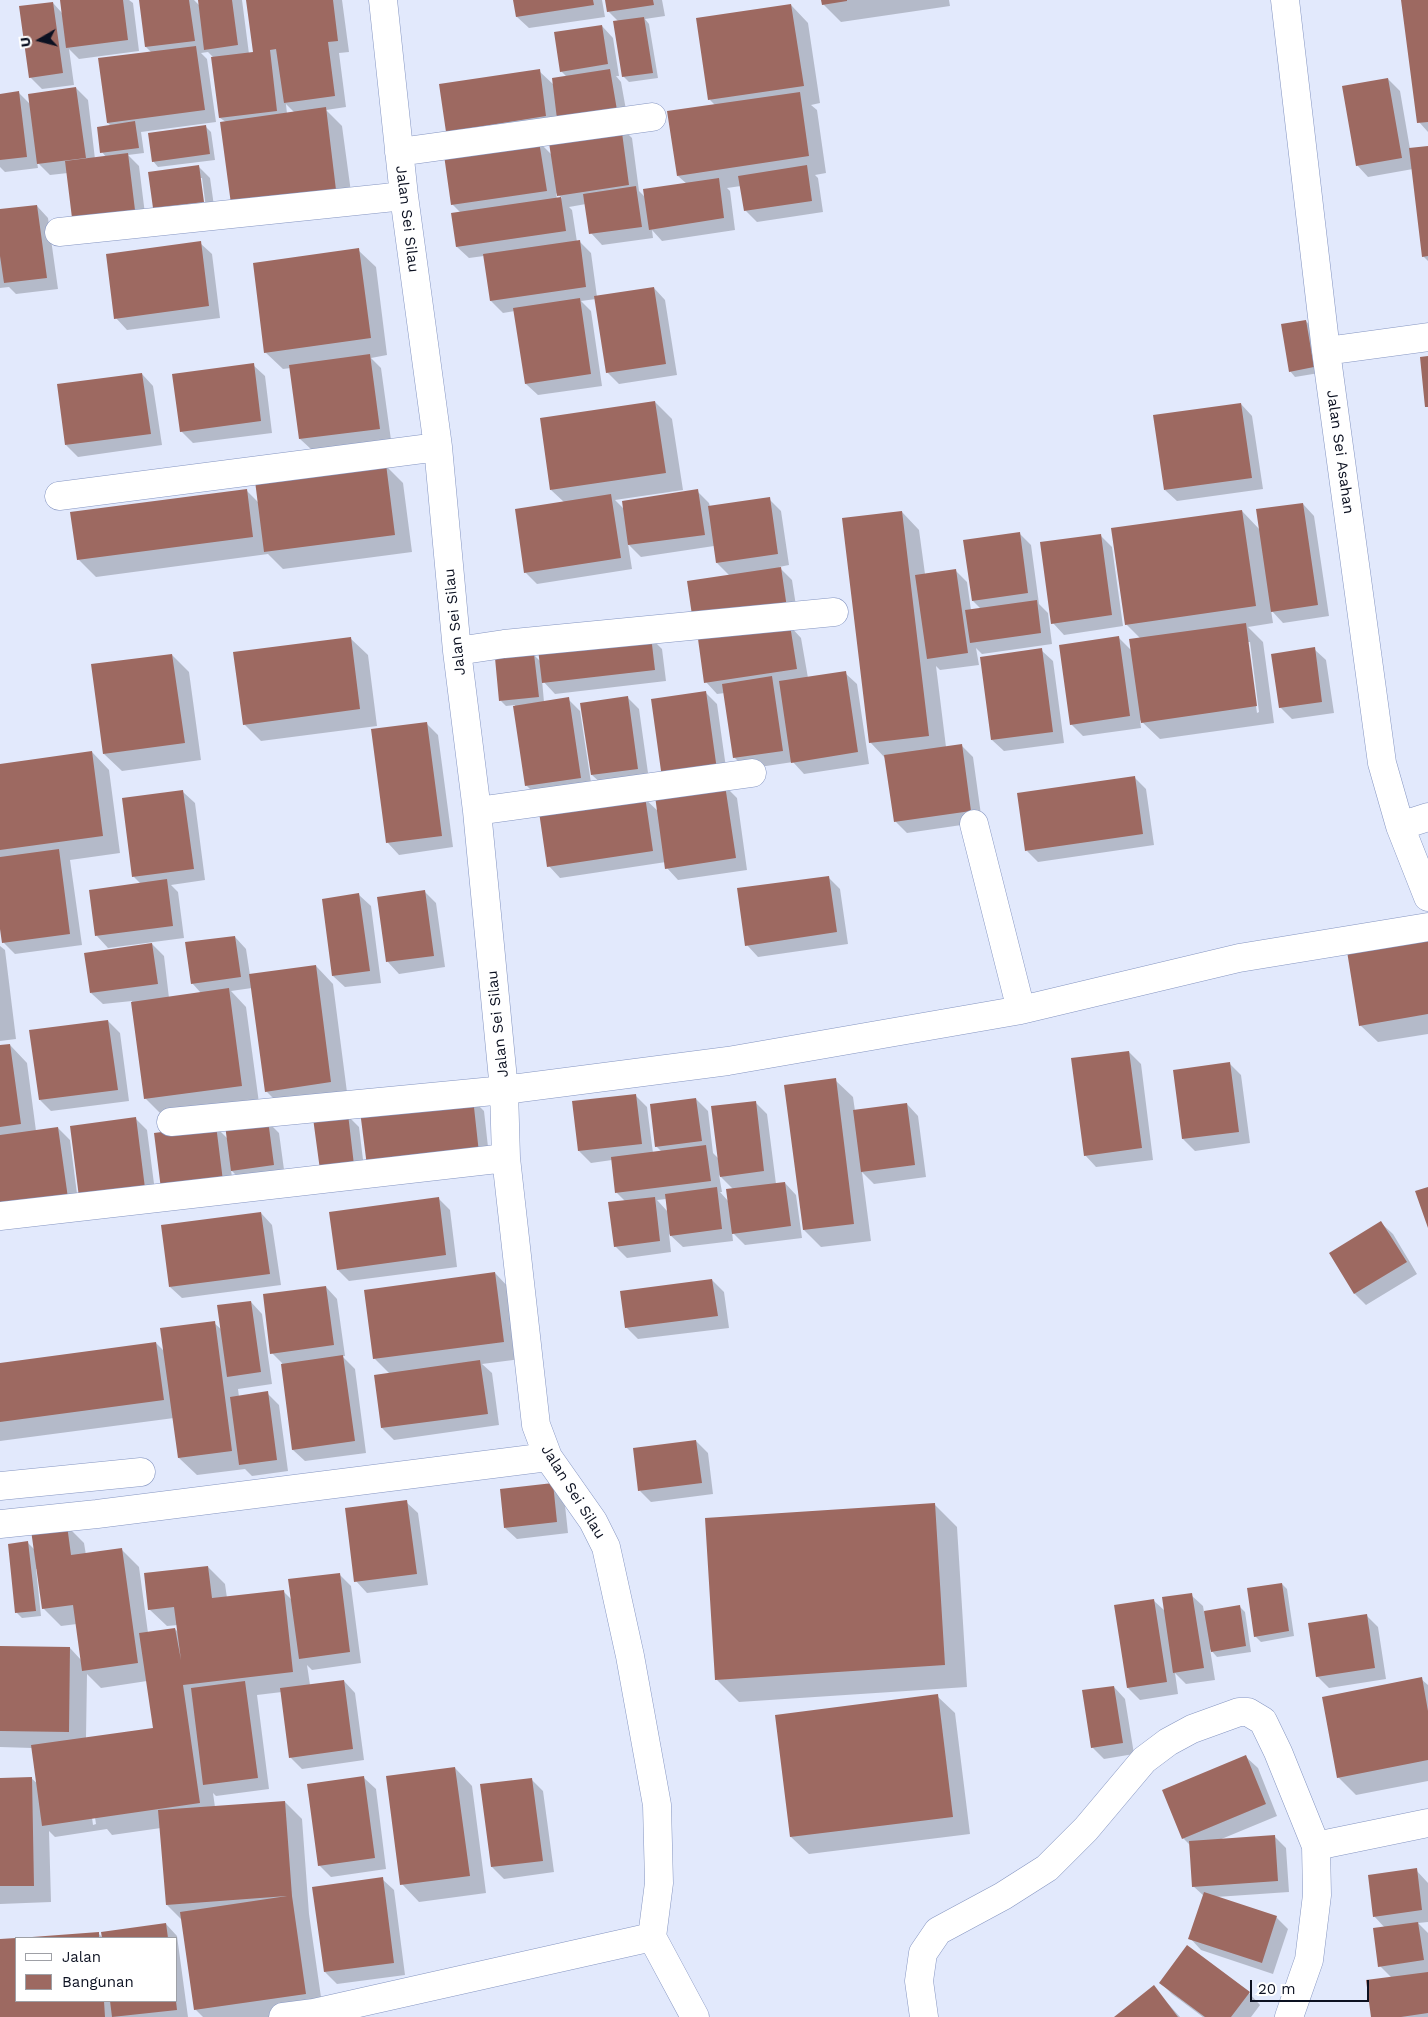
<!DOCTYPE html>
<html>
<head>
<meta charset="utf-8">
<style>
	body { margin:0 }
	#map { position:relative; width:1428px; height:2017px; overflow:hidden; background:#e2e9fc; font-family:"Work Sans",sans-serif }
	canvas { display:block }
	.legend { position:absolute; left:15px; top:1937px; width:162px; height:65px; box-sizing:border-box; background:#fff; border:1px solid #9ea0a6; margin:0; padding:6px 9px; list-style:none; font-size:15px; color:#0c1121 }
	.legend li { display:flex; align-items:center; gap:10px; height:25px }
	.legend b { width:25px; border:1px solid #9ea0a6 }
	.north { position:absolute; left:15px; top:15px; width:50px; height:50px; -webkit-text-stroke:4px #fff; paint-order:stroke; rotate:262deg; font-size:14px; font-weight:700; line-height:20px; text-align:center; color:#0c1121 }
	.north::after { content:''; display:block; margin:auto; width:18px; height:22px; background:#0c1121; clip-path:polygon(50% 0,100% 100%,50% 72%,0 100%) }
	.scale { position:absolute; left:1250px; top:1980px; width:119px; height:22px; box-sizing:border-box; border:2px solid #0c1121; border-top:0; padding-left:6px; font-size:15px; line-height:18px; white-space:nowrap; color:#0c1121; -webkit-text-stroke:4px #fff; paint-order:stroke }
</style>
</head>
<body>
<div id="map">
<canvas width="1428" height="2017"></canvas>
<ul class="legend">
<li><b style="height:6px;background:#fff"></b>Jalan</li>
<li><b style="height:14px;background:#9d6961"></b>Bangunan</li>
</ul>
<div class="north">U</div>
<div class="scale">20 m</div>
</div>
<script>
const ctx = document.querySelector('canvas').getContext('2d');
ctx.lineJoin = 'round';
function fillPath(path, color) {
  ctx.fillStyle = color;
  ctx.fill(path, 'evenodd');
}
function shape(rows) {
  const path = new Path2D();
  for (const r of rows) {
    path.moveTo(r[0], r[1]);
    for (let i = 2; i < r.length; i += 2) path.lineTo(r[i], r[i + 1]);
  }
  return path;
}
function stroke(path, color, width, dash) {
  ctx.strokeStyle = color;
  ctx.lineWidth = width;
  ctx.lineCap = dash ? 'butt' : 'round';
  ctx.setLineDash(dash || []);
  ctx.stroke(path);
}
function drawText(font, color, halo, rows, align = 'center') {
  ctx.font = font + ' "Work Sans",sans-serif';
  ctx.lineWidth = 4;
  ctx.setLineDash([]);
  ctx.textBaseline = 'middle';
  ctx.strokeStyle = halo;
  ctx.fillStyle = color;
  for (const [text, x, y, turn = 0] of rows) {
    ctx.save();
    ctx.translate(x, y);
    ctx.rotate((+turn || 0) * Math.PI / 180);
    ctx.textAlign = isNaN(turn) ? turn : align;
    if (halo) ctx.strokeText(text, 0, 0);
    ctx.fillText(text, 0, 0);
    ctx.restore();
  }
}
fillPath(shape([
	[61,0,129,0,133,3,139,51,79,59,69,49,74,85,42,89,30,77,53,3,62,13],
	[142,0,194,0,200,6,199,0,242,0,249,54,254,53,247,0,342,0,349,52,339,53,346,107,326,110,342,126,353,207,220,118,214,58,208,52,201,53,207,59,216,122,141,132,144,153,128,155,139,166,146,222,85,230,68,173,50,175,37,162,38,168,5,172,0,167,0,95,18,92,31,105,76,88,88,100,95,159,106,157,102,152,111,126,108,123,152,53,146,47],
	[286,104,295,113,287,114],
	[514,0,602,0,605,17,529,28,517,17],
	[606,0,662,0,665,16,645,19,649,24,658,78,629,82,623,76,619,22,608,11],
	[823,0,949,0,950,6,841,22,823,4],
	[1403,0,1428,0,1428,132,1419,122],
	[791,5,808,23,820,103,811,105,817,110,826,173,815,175,818,178,823,212,757,222,745,210,741,186,727,188,730,191,735,230,662,241,652,230,653,238,602,245,591,233,586,204,569,207,572,210,577,242,579,241,591,253,597,297,654,288,665,300,677,375,619,384,607,372,596,299,581,301,591,311,602,386,538,395,526,384,515,311,503,313,491,301,484,256,469,258,457,247,452,214,461,213,452,204,539,142,553,156,620,126,632,138,639,191,646,198,687,184,678,176,715,105,710,100],
	[556,193,562,198,557,199],
	[602,26,613,38,619,76,616,76,621,82,628,121,570,130,556,115,557,128,447,131,539,71,554,85,567,77,561,71],
	[1388,79,1400,91,1410,149,1428,147,1428,261,1423,256,1413,169,1368,177,1357,165],
	[206,127,211,132,215,160,158,167,153,161],
	[199,167,210,178,215,213,166,220,155,208,150,173],
	[200,178,202,178,206,208,203,208],
	[37,206,48,218,58,289,16,294,9,287,0,288,0,211],
	[200,243,212,254,220,318,127,330,116,318],
	[358,250,376,267,387,355,371,358,381,368,391,440,312,450,300,439,291,368,283,369,265,352],
	[1306,321,1311,327,1319,373,1295,377,1290,371],
	[253,365,265,376,272,433,193,443,181,431],
	[142,374,153,386,162,445,78,457,66,445],
	[655,402,672,419,683,490,615,500,624,509,697,491,709,503,710,507,769,499,781,511,789,565,779,567,792,580,798,619,730,576,717,563,714,546,641,557,628,544,632,569,537,584,525,572,564,502,551,490],
	[1241,404,1252,416,1263,489,1177,501,1165,490],
	[385,465,403,483,412,552,283,569,268,554,96,577,78,559,247,491,259,503],
	[1303,504,1314,516,1329,616,1283,623,1271,610,1273,623,1248,627,1263,642,1274,723,1160,739,1140,720,1141,728,1083,736,1071,724,1119,638,1132,651,1141,639,1126,624,1242,511,1260,530],
	[1247,642,1250,642,1259,712,1257,713],
	[902,512,919,530,925,574,955,570,967,582,971,610,981,609,973,601,1019,533,1031,545,1039,604,1048,613,1052,644,982,654,976,648,979,665,940,670,936,666,946,747,961,745,973,757,982,822,907,833,896,822,886,759,870,742],
	[1100,535,1112,547,1123,626,1064,635,1053,623],
	[790,626,801,638,808,678,845,673,857,684,869,764,804,774,793,762,746,769,734,757,725,693,717,694,706,682],
	[650,637,662,649,666,681,555,694,542,680,544,702,568,699,580,711,592,789,538,797,526,785,515,705,506,706,501,701,534,655,541,662],
	[350,638,368,655,377,726,261,741,244,724],
	[1314,649,1326,660,1334,713,1292,719,1280,707],
	[1041,650,1053,661,1064,743,1004,751,992,740],
	[172,655,189,672,201,760,122,771,104,754],
	[705,692,717,704,728,782,675,789],
	[627,697,639,709,649,780,604,786,592,775],
	[426,723,438,735,453,847,399,855,388,843,372,730],
	[92,752,109,770,120,853,70,860,82,945,15,954,3,942,0,919,0,765],
	[1134,777,1146,789,1154,845,1038,862,1027,851],
	[725,786,737,798,747,870,678,880,667,868,666,862,560,878,549,866,644,798,659,812],
	[183,792,195,803,205,880,171,885,178,892,184,938,108,948,97,936,90,891,141,884,134,877],
	[828,877,840,889,848,944,758,957,747,945],
	[424,891,436,903,445,967,399,974,388,962,379,898],
	[359,895,371,906,381,983,345,987,333,976],
	[1428,933,1428,1034,1378,1042,1360,1025],
	[235,937,246,949,250,975,316,966,333,984,348,1100,284,1109,266,1091,252,988,231,991,246,1007,259,1103,163,1116,145,1098,132,1001,103,1004,91,993,152,944,164,956,169,998,201,993,192,983],
	[0,946,5,950,16,1039,0,1041],
	[108,1021,120,1033,129,1101,51,1111,40,1100],
	[10,1045,27,1063,36,1131,58,1128,70,1140,79,1209,0,1219,0,1047],
	[1129,1052,1141,1064,1153,1160,1096,1167,1085,1155],
	[1230,1064,1241,1075,1250,1143,1195,1151,1183,1139],
	[835,1080,853,1097,855,1111,907,1104,918,1116,926,1177,874,1184,862,1172,871,1241,821,1247,804,1230],
	[635,1095,647,1107,653,1153,662,1152,656,1146,696,1099,708,1111,713,1153,719,1159,755,1102,767,1114,776,1184,785,1183,796,1195,802,1238,745,1245,732,1232,733,1241,683,1247,669,1234,671,1252,627,1258,615,1246,625,1201,616,1192,612,1160,591,1163,579,1151],
	[719,1175,734,1190,729,1202,720,1192,722,1192],
	[666,1199,668,1212,657,1200],
	[472,1099,484,1111,490,1165,379,1178],
	[347,1115,359,1127,365,1176,333,1181],
	[136,1119,147,1130,156,1199,80,1196],
	[267,1121,279,1133,285,1177,244,1183,231,1170,234,1192,174,1200,215,1126,228,1139],
	[438,1198,450,1210,457,1267,349,1281,338,1270],
	[261,1213,272,1225,281,1285,182,1298,170,1287],
	[1381,1223,1393,1234,1417,1274,1366,1305,1355,1294,1330,1253],
	[495,1273,512,1291,521,1359,482,1364,492,1373,499,1425,394,1440,382,1428,390,1374,374,1358],
	[712,1280,724,1292,729,1328,638,1339,626,1327],
	[326,1287,337,1299,345,1356,342,1356,355,1369,366,1453,305,1461,293,1450,282,1363,272,1353],
	[251,1302,262,1314,272,1384,238,1389,239,1397,267,1393,279,1405,288,1471,252,1476,245,1469,197,1475,179,1458,174,1418,0,1441,0,1364,156,1343,165,1352,214,1323,222,1330],
	[696,1441,708,1453,713,1494,651,1502,640,1491],
	[552,1484,564,1496,568,1533,517,1539,505,1528],
	[406,1502,418,1513,428,1585,367,1593,356,1581],
	[934,1504,957,1527,967,1687,739,1702,716,1679],
	[67,1526,84,1543,86,1555,122,1550,139,1567,148,1633,175,1629,179,1633,178,1625,167,1626,149,1609,208,1567,225,1584,227,1598,283,1591,292,1600,339,1574,351,1586,361,1663,312,1670,307,1665,310,1685,344,1681,355,1693,364,1760,302,1769,291,1758,282,1692,257,1695,269,1789,216,1796,213,1793,215,1807,285,1802,302,1819,309,1914,323,2011,279,2017,203,2017,195,2009,182,1920,167,1905,161,1828,112,1835,107,1829,55,1837,49,1831,51,1902,0,1904,0,1779,31,1778,38,1784,32,1748,0,1747,0,1647,70,1648,82,1661,77,1624,61,1626,43,1608,38,1569,36,1569,41,1616,22,1618,16,1612,28,1543,35,1550],
	[87,1674,101,1688,147,1681,154,1729,86,1738],
	[83,1750,85,1750,96,1824,93,1825],
	[1282,1584,1287,1589,1294,1636,1261,1642,1255,1636],
	[1191,1595,1203,1606,1204,1612,1239,1606,1245,1612,1251,1652,1217,1657,1210,1649,1215,1680,1186,1684,1175,1673,1178,1694,1140,1700,1128,1688,1116,1606,1153,1600,1165,1611],
	[1366,1615,1378,1627,1386,1679,1329,1688,1317,1676],
	[1421,1679,1428,1685,1428,1781,1356,1795,1338,1777],
	[1114,1687,1125,1699,1134,1754,1104,1759,1092,1747],
	[937,1696,955,1713,970,1834,809,1854,791,1837,776,1716],
	[1246,1757,1258,1768,1277,1816,1219,1840,1274,1836,1286,1848,1289,1892,1216,1897,1276,1917,1288,1929,1273,1974,1201,1950,1190,1938,1204,1896,1193,1886,1190,1845,1183,1838],
	[455,1768,472,1786,486,1893,419,1902,402,1884],
	[364,1778,376,1789,386,1869,331,1877,319,1865],
	[531,1779,543,1791,554,1872,504,1879,492,1867,481,1785],
	[1416,1870,1428,1883,1428,1922,1418,1923,1428,1933,1428,2017,1372,2017,1392,1978,1380,1966,1385,1928,1374,1916],
	[382,1879,394,1890,405,1975,337,1984,325,1972,314,1888],
	[166,1924,177,1936,188,2017,0,2017,0,1940,16,1939,16,2001,176,2001,176,1938,29,1938,98,1933,103,1938],
	[1161,1983,1249,1993,1260,2005,1251,2017,1203,2017,1172,1994],
	[1153,1987,1180,2017,1116,2017]
]), '#0003');
fillPath(shape([
	[60,0,123,0,128,40,66,48],
	[139,0,189,0,195,41,145,47],
	[198,0,232,0,238,45,204,50],
	[246,0,333,0,338,41,328,42,335,96,284,103,276,49,270,50,277,111,219,118,211,57,253,52],
	[513,0,593,0,594,5,516,17],
	[605,0,653,0,654,5,607,12],
	[821,0,847,0,847,1,822,5],
	[1401,0,1428,0,1428,122,1417,123],
	[53,2,63,73,29,78,19,6],
	[791,4,804,86,708,100,696,18],
	[644,17,653,73,622,77,613,21],
	[602,25,608,64,560,72,554,32],
	[196,46,205,110,107,123,98,58],
	[540,69,546,116,446,132,439,84],
	[610,69,617,110,557,119,552,78],
	[1388,78,1402,158,1356,166,1342,86],
	[76,87,86,158,37,164,28,94],
	[19,91,27,157,0,160,0,94],
	[800,92,809,156,677,176,667,111],
	[326,107,336,190,231,204,220,122],
	[135,121,139,148,100,153,97,127],
	[206,125,210,154,152,162,148,133],
	[621,125,629,185,557,196,548,136],
	[539,141,547,191,451,205,444,155],
	[1428,146,1428,256,1422,257,1409,148],
	[128,153,135,210,72,218,65,161],
	[199,165,204,202,153,208,148,172],
	[807,165,812,201,744,211,738,176],
	[719,178,724,218,649,230,643,189],
	[636,186,642,227,589,234,583,194],
	[561,197,566,231,456,247,451,213],
	[37,205,47,278,4,283,0,256,0,209],
	[580,240,586,287,490,301,483,254],
	[201,241,209,306,114,319,106,254],
	[359,248,371,338,264,353,253,263],
	[654,287,666,364,606,373,594,296],
	[580,298,591,374,525,384,513,308],
	[1306,320,1314,367,1289,372,1281,324],
	[370,354,380,429,299,439,289,365],
	[1428,356,1428,407,1425,407,1420,357],
	[254,363,261,421,180,432,172,374],
	[142,373,151,434,65,445,57,384],
	[655,401,666,473,550,490,540,418],
	[1241,403,1252,478,1164,490,1153,415],
	[386,464,395,535,264,552,255,481],
	[247,489,253,537,77,560,70,512],
	[698,489,705,535,628,545,622,501],
	[611,494,621,558,524,573,515,509],
	[770,497,778,554,716,563,708,506],
	[1303,503,1318,605,1271,612,1256,509],
	[1242,510,1256,606,1125,625,1111,528],
	[902,511,929,736,869,743,842,518],
	[1020,532,1028,593,972,601,963,540],
	[1101,534,1112,615,1051,624,1040,542],
	[781,567,787,608,693,622,687,581],
	[956,569,968,653,927,659,915,575],
	[1037,600,1041,633,970,643,965,610],
	[1246,623,1257,706,1141,723,1129,639],
	[790,625,797,669,704,683,698,639],
	[651,636,655,670,542,683,538,649],
	[1119,636,1130,716,1070,725,1059,645],
	[351,637,360,709,243,725,233,652],
	[1315,647,1322,702,1279,708,1271,654],
	[1042,648,1053,732,991,740,980,657],
	[172,654,185,743,103,754,91,664],
	[534,654,539,697,499,701,495,658],
	[846,671,858,752,791,763,779,681],
	[772,676,783,751,733,758,722,684],
	[706,691,717,770,662,778,651,699],
	[628,696,638,769,591,775,580,703],
	[569,697,581,778,525,786,513,706],
	[427,722,442,836,386,843,371,729],
	[962,744,971,811,894,822,884,755],
	[92,751,103,836,0,850,0,764],
	[1135,776,1143,834,1025,851,1017,793],
	[725,785,736,858,665,869,655,796],
	[183,790,194,869,132,877,122,798],
	[645,796,653,851,547,867,539,812],
	[59,849,70,934,2,943,0,929,0,857],
	[829,876,837,932,745,946,737,888],
	[167,879,173,926,95,936,89,890],
	[425,890,434,956,386,962,377,897],
	[359,893,370,971,332,976,322,899],
	[1428,932,1428,1014,1359,1026,1346,945],
	[235,936,241,977,191,984,185,942],
	[152,943,158,984,90,993,84,953],
	[316,965,331,1082,265,1092,249,974],
	[229,988,242,1086,144,1099,131,1002],
	[108,1020,118,1090,39,1100,29,1030],
	[10,1044,21,1124,0,1127,0,1045],
	[1129,1051,1142,1148,1084,1156,1071,1058],
	[1230,1062,1239,1132,1182,1139,1173,1070],
	[836,1078,854,1224,803,1230,784,1085],
	[636,1094,642,1144,578,1151,572,1101],
	[473,1098,479,1153,367,1166,360,1111],
	[696,1098,702,1141,655,1147,650,1104],
	[756,1101,764,1171,720,1177,711,1106],
	[907,1103,915,1165,861,1172,853,1110],
	[348,1114,354,1165,320,1170,313,1118],
	[136,1117,145,1188,79,1197,70,1126],
	[268,1120,274,1165,231,1171,225,1125],
	[216,1125,223,1181,161,1189,154,1133],
	[58,1127,68,1198,0,1207,0,1135],
	[706,1145,711,1181,615,1193,611,1157],
	[785,1182,791,1226,732,1234,726,1189],
	[717,1187,722,1229,670,1236,665,1194],
	[1428,1187,1428,1228,1415,1191],
	[439,1197,446,1255,337,1270,329,1212],
	[655,1197,660,1241,614,1247,608,1202],
	[261,1212,270,1274,169,1287,161,1225],
	[1381,1221,1407,1262,1354,1294,1329,1253],
	[495,1272,504,1342,373,1359,364,1290],
	[712,1279,718,1316,625,1328,620,1291],
	[326,1286,334,1345,270,1354,263,1294],
	[251,1301,261,1372,227,1377,217,1305],
	[215,1321,232,1451,178,1458,160,1328],
	[156,1342,164,1400,0,1422,0,1363],
	[343,1355,355,1441,292,1450,281,1364],
	[480,1360,488,1414,381,1428,374,1375],
	[268,1391,277,1460,239,1465,230,1397],
	[696,1440,702,1483,638,1491,633,1448],
	[553,1483,557,1522,504,1528,500,1489],
	[407,1500,417,1574,354,1582,345,1508],
	[935,1503,945,1665,715,1680,705,1518],
	[67,1525,71,1555,122,1548,138,1663,82,1671,73,1605,42,1609,31,1530],
	[28,1541,36,1611,15,1613,8,1544],
	[208,1566,212,1598,284,1590,293,1672,183,1685,200,1803,42,1826,31,1745,153,1728,139,1633,175,1628,181,1660,174,1607,148,1610,144,1573],
	[340,1573,350,1652,299,1659,288,1579],
	[1282,1583,1289,1631,1254,1637,1247,1588],
	[1192,1593,1204,1668,1173,1673,1162,1597],
	[1154,1599,1167,1682,1127,1688,1114,1605],
	[1240,1605,1246,1646,1211,1652,1204,1611],
	[1367,1614,1375,1668,1316,1677,1308,1623],
	[0,1646,70,1647,69,1732,0,1731],
	[1422,1677,1428,1711,1428,1760,1337,1778,1322,1697],
	[344,1680,353,1749,289,1758,280,1688],
	[245,1681,258,1778,203,1785,191,1688],
	[1114,1686,1123,1743,1091,1748,1082,1690],
	[938,1694,953,1817,790,1837,775,1715],
	[1246,1755,1266,1804,1182,1839,1162,1790],
	[455,1767,470,1876,400,1885,386,1776],
	[364,1776,375,1858,318,1866,307,1784],
	[32,1777,34,1886,0,1886,0,1778],
	[532,1778,543,1861,491,1867,480,1784],
	[285,1801,292,1896,306,1994,194,2010,180,1912,287,1896,166,1905,158,1810],
	[1275,1835,1278,1881,1192,1887,1189,1841],
	[1417,1868,1422,1910,1373,1917,1368,1875],
	[383,1877,394,1963,324,1972,312,1887],
	[1204,1892,1277,1916,1262,1963,1188,1939],
	[1418,1922,1424,1960,1378,1967,1373,1928],
	[166,1923,168,1938,102,1938,101,1932],
	[99,1932,99,1938,32,1938,32,1937],
	[16,1938,16,2001,104,2001,105,2017,0,2017,0,1939],
	[1187,1945,1250,1992,1231,2017,1205,2017,1159,1983],
	[1428,1972,1428,2013,1401,2017,1371,2017,1366,1980],
	[1154,1985,1178,2017,1114,2017],
	[110,2001,176,2001,177,2010,112,2017]
]), '#9d6961');
const minor = shape([
	[383,0,404,196,438,447,457,651,477,811,504,1090,506,1158,536,1425,548,1457,593,1521,606,1547,630,1656,657,1805,659,1883,652,1937,695,2017],
	[1285,0,1326,351,1382,763,1400,826,1428,897],
	[399,152,652,117],
	[59,232,404,196],
	[1326,351,1428,337],
	[59,496,438,447],
	[457,651,504,644,834,612],
	[477,811,752,773],
	[974,824,1021,1010],
	[1400,826,1428,817],
	[171,1122,504,1090,728,1061,1021,1010,1239,958,1428,927],
	[0,1216,506,1158],
	[0,1486,141,1472],
	[0,1524,97,1514,548,1457],
	[1316,1846,1428,1823],
	[283,2017,314,2013,652,1937],
	[924,2017,919,1981,923,1953,938,1931,1003,1896,1047,1868,1086,1829,1144,1760,1168,1742,1192,1729,1239,1712,1248,1712,1263,1721,1278,1752,1316,1846,1317,1895,1309,1960,1289,2017]
]);
stroke(minor, '#8595c1', 29);
stroke(minor, '#fff', 28);
drawText('15px', '#0c1121', '#fff', [
	["Jalan Sei Silau",407,219,83],
	["Jalan Sei Asahan",1340,452,82],
	["Jalan Sei Silau",455,622,-96],
	["Jalan Sei Silau",498,1024,-96],
	["Jalan Sei Silau",573,1492,58]
]);
</script>
</body>
</html>
